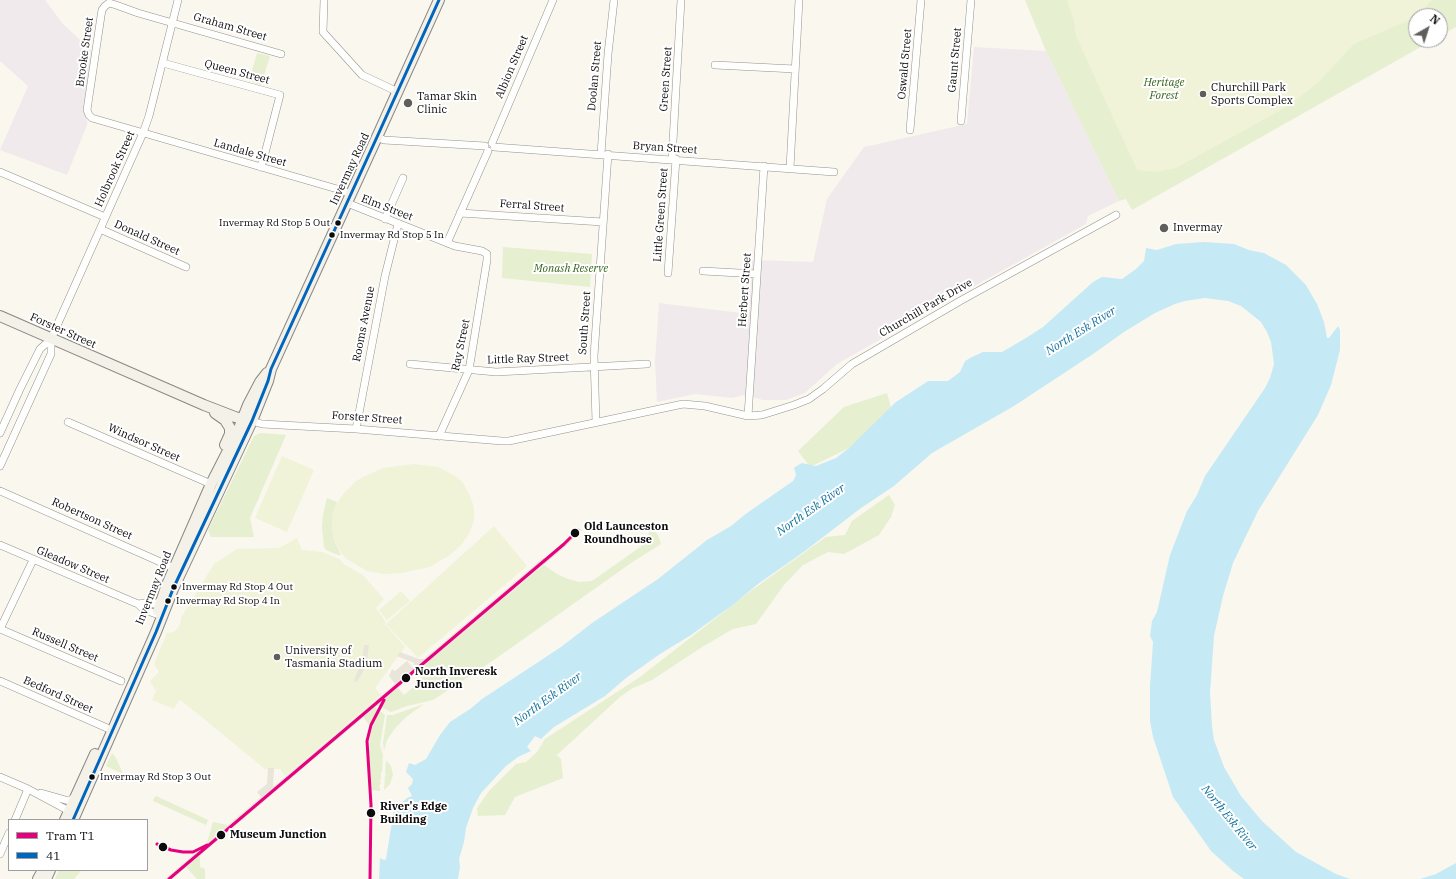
<!DOCTYPE html>
<html>
<head>
<meta charset="utf-8">
<style>
	body { margin:0 }
	#map { position:relative; width:1456px; height:879px; overflow:hidden; background:#faf7ef; font-family:"IBM Plex Serif",serif }
	canvas { display:block }
	.legend { position:absolute; left:8px; top:819px; width:140px; height:52px; box-sizing:border-box; background:#fff; border:1px solid #9e9e9e; margin:0; padding:5px 7px; list-style:none; font-size:12px; color:#0c0c0c }
	.legend li { display:flex; align-items:center; gap:8px; height:20px }
	.legend b { width:20px; border:1px solid #9e9e9e }
	.north { position:absolute; left:1408px; top:8px; width:40px; height:40px; box-sizing:border-box; background:#fff; border:1px solid #9e9e9e; border-radius:50%; rotate:39deg; font-size:11px; font-weight:700; line-height:16px; text-align:center; color:#0c0c0c }
	.north::after { content:''; display:block; margin:auto; width:14px; height:18px; background:#5f5e5b; clip-path:polygon(50% 0,100% 100%,50% 72%,0 100%) }
</style>
</head>
<body>
<div id="map">
<canvas width="1456" height="879"></canvas>
<ul class="legend">
<li><b style="height:5px;background:#e5007d"></b>Tram T1</li>
<li><b style="height:5px;background:#0065bd"></b>41</li>
</ul>
<div class="north">N</div>
</div>
<script>
const ctx = document.querySelector('canvas').getContext('2d');
ctx.lineJoin = 'round';
function fillPath(path, color) {
  ctx.fillStyle = color;
  ctx.fill(path, 'evenodd');
}
function shape(rows) {
  const path = new Path2D();
  for (const r of rows) {
    path.moveTo(r[0], r[1]);
    for (let i = 2; i < r.length; i += 2) path.lineTo(r[i], r[i + 1]);
  }
  return path;
}
function stroke(path, color, width, dash) {
  ctx.strokeStyle = color;
  ctx.lineWidth = width;
  ctx.lineCap = dash ? 'butt' : 'round';
  ctx.setLineDash(dash || []);
  ctx.stroke(path);
}
function drawText(font, color, halo, rows, align = 'center') {
  ctx.font = font + ' "IBM Plex Serif",serif';
  ctx.lineWidth = 4;
  ctx.setLineDash([]);
  ctx.textBaseline = 'middle';
  ctx.strokeStyle = halo;
  ctx.fillStyle = color;
  for (const [text, x, y, turn = 0] of rows) {
    ctx.save();
    ctx.translate(x, y);
    ctx.rotate((+turn || 0) * Math.PI / 180);
    ctx.textAlign = isNaN(turn) ? turn : align;
    if (halo) ctx.strokeText(text, 0, 0);
    ctx.fillText(text, 0, 0);
    ctx.restore();
  }
}
fillPath(shape([
	[0,0,45,0,63,24,91,50,87,125,67,175,0,150,28,86,0,61],
	[974,47,1046,51,1119,201,1088,216,1086,224,951,299,837,364,805,393,786,400,763,400,744,395,732,398,695,394,657,402,655,361,659,303,749,314,752,260,813,262,827,199,864,147,967,124]
]), '#f0eaed');
fillPath(shape([
	[1025,0,1456,0,1456,27,1440,36,1440,16,1416,16,1416,40,1433,40,1132,210,1126,199,1119,201,1046,51],
	[257,53,270,56,261,85,249,81],
	[503,247,592,254,590,287,502,278],
	[887,393,892,411,849,448,810,467,798,451,844,407],
	[261,433,286,435,250,518,254,537,211,537,208,530,254,436],
	[889,495,895,505,891,517,879,535,844,554,828,552,803,565,784,585,756,624,733,629,702,647,652,680,631,689,620,697,557,755,561,759,563,778,515,797,505,815,478,816,477,808,489,791,516,764,526,762,537,752,545,739,640,677,752,590,826,537,845,535,852,521],
	[327,498,337,502,333,513,332,529,334,540,341,555,338,555,326,550,324,547,322,527,323,514],
	[646,522,658,535,661,544,634,561,491,662,433,700,407,706,391,712,377,705,398,688,404,695,423,679,416,672,544,565,557,574,568,579,579,582,592,581,646,543,650,528,645,527],
	[424,704,406,717,396,727,387,740,384,751,383,743,387,715,393,715],
	[375,707,378,709,370,726,363,717],
	[379,710,385,715,380,745,383,755,382,772,380,772,381,773,381,780,379,780,381,782,380,785,379,786,380,788,380,791,371,790,369,752,371,731],
	[112,753,116,758,123,774,106,766],
	[386,760,391,766,393,775,390,784,384,790,385,775,388,774,385,774],
	[156,796,208,820,206,825,153,801,154,798],
	[213,822,228,825,207,843],
	[200,855,200,867,205,869,205,879,197,879,186,867],
	[59,870,80,870,81,871,74,879,55,879]
]), '#e6efcf');
fillPath(shape([
	[1067,0,1432,0,1414,18,1354,44,1318,83,1290,105,1176,168,1155,172,1137,170,1080,45,1075,32,1074,22],
	[282,456,314,470,287,532,255,518],
	[414,464,438,467,457,477,463,483,471,498,474,508,474,520,469,534,461,545,450,555,430,567,402,573,384,574,367,571,347,559,342,554,337,546,334,540,332,529,332,515,334,508,344,493,356,481,365,476,383,468],
	[494,526,527,566,418,658,386,624],
	[297,538,302,550,322,552,339,559,345,565,363,575,384,599,376,608,385,621,385,624,405,647,375,688,381,695,285,776,281,771,281,769,265,769,183,702,179,700,174,709,152,700,156,691,150,681,159,672,154,664,167,633,173,632,178,628,181,621,181,618,214,564,237,549,279,548],
	[401,591,410,601,387,620,379,610]
]), '#f0f3d8');
fillPath(shape([
	[580,529,582,530,567,545,216,842,172,879,165,879,261,797,257,792,267,784,268,768,274,768,273,787,395,684,389,676,392,669,395,671,407,661,413,668,415,667,414,663,397,656,400,652,419,659,424,659,543,558,546,560,567,543],
	[364,645,369,645,367,661,363,672,357,682,354,680,362,662]
]), '#eae5db');
fillPath(shape([
	[1204,242,1234,244,1249,250,1264,253,1286,265,1306,285,1317,304,1324,322,1327,338,1329,338,1338,326,1340,330,1340,350,1331,385,1318,415,1258,511,1233,563,1223,596,1214,636,1210,693,1212,726,1214,740,1224,767,1241,796,1262,821,1296,852,1336,874,1350,879,1244,879,1233,871,1211,851,1173,797,1153,737,1150,721,1150,686,1153,642,1150,636,1152,621,1157,612,1170,555,1187,511,1197,495,1205,476,1265,388,1270,378,1274,364,1271,342,1267,332,1261,322,1241,306,1228,301,1205,298,1185,301,1175,304,1155,313,1124,332,1093,354,1014,406,932,453,894,486,861,508,805,551,758,584,734,604,691,635,660,654,626,678,605,696,554,727,541,739,535,736,527,747,531,751,518,757,506,766,481,793,473,808,466,828,464,842,459,859,460,867,458,879,379,879,380,858,384,860,386,859,394,810,407,798,412,796,408,788,412,784,413,779,406,772,409,763,415,765,426,759,440,735,450,722,470,709,482,699,561,647,592,623,658,579,707,540,731,526,747,513,793,481,796,475,794,468,795,467,802,463,816,466,836,458,849,448,896,402,922,385,928,381,948,381,960,372,965,361,972,357,983,352,1002,352,1026,338,1043,327,1093,282,1102,277,1122,279,1136,269,1144,261,1146,248,1157,250,1176,244],
	[1456,863,1456,879,1420,879,1436,874]
]), '#c6eaf5');
const street = shape([
	[324,0,323,32,362,75,398,92],
	[281,54,138,13,116,5,109,3,105,6,102,10,101,16,87,110,89,115,92,118,344,191,351,195],
	[163,63,280,95,263,161,260,167],
	[715,65,795,69],
	[961,121,971,0],
	[910,130,921,0],
	[377,137,384,140,485,146],
	[492,143,553,0],
	[494,147,834,172],
	[601,154,608,54,614,0],
	[672,159,681,0],
	[790,168,799,0],
	[0,172,105,217],
	[347,203,455,246,482,251,487,254,487,260,469,370,439,436],
	[460,213,603,222],
	[385,219,403,178],
	[100,229,186,267],
	[447,243,488,151],
	[703,271,757,274],
	[668,273,676,159],
	[410,364,496,372,647,364],
	[748,416,764,166],
	[252,421,262,424,356,429,502,441,509,441,683,404,705,406,748,416,762,415,794,405,809,399,823,389,852,364,960,301,1116,215],
	[68,422,211,484],
	[596,422,594,356,608,154],
	[356,429,385,276,398,224],
	[0,433,20,389,40,349,51,339],
	[0,466,51,354,51,339,143,133,149,116,178,0],
	[0,491,174,568],
	[0,545,138,604,143,609,156,614],
	[138,604,145,603,154,604,161,601],
	[0,629,121,681],
	[0,629,33,560],
	[0,681,107,728],
	[0,777,28,789,69,811],
	[41,793,69,801,75,797],
	[15,820,28,789],
	[0,854,9,833]
]);
const secondary = shape([
	[0,316,204,405,235,417,248,420],
	[215,413,225,420,230,428,230,434,225,445],
	[158,611,166,587,211,484,238,431,248,405,260,382,267,373],
	[65,820,95,754],
	[73,820,156,632,173,589,252,421,268,381,271,369,377,137,439,0],
	[38,879,43,870],
	[46,879,50,870]
]);
stroke(street, '#93928e', 8);
stroke(secondary, '#8a8885', 12);
stroke(street, '#fefefd', 7);
stroke(secondary, '#f4f1e8', 10);
stroke(shape([
	[73,820,156,632,173,589,252,421,268,381,271,369,377,137,439,0]
]), '#0065bd', 3);
stroke(shape([
	[157,844,171,850,183,852,193,852,207,845],
	[169,879,564,544,578,530],
	[370,879,371,805,367,741,371,725,384,700]
]), '#e5007d', 3);
for (const [x, y, r, color] of [
	[1203,94,4,"#5f5e5b"],
	[408,103,5,"#5f5e5b"],
	[338,223,3.5,"#0c0c0c"],
	[1164,228,5,"#5f5e5b"],
	[332,235,3.5,"#0c0c0c"],
	[575,533,5,"#0c0c0c"],
	[174,587,3.5,"#0c0c0c"],
	[168,601,3.5,"#0c0c0c"],
	[277,657,4,"#5f5e5b"],
	[406,678,5,"#0c0c0c"],
	[92,777,3.5,"#0c0c0c"],
	[371,813,5,"#0c0c0c"],
	[221,835,5,"#0c0c0c"],
	[163,847,5,"#0c0c0c"]
]) {
  const dot = new Path2D();
  dot.arc(x, y, r, 0, 2 * Math.PI);
  ctx.fillStyle = color;
  ctx.fill(dot);
  stroke(dot, '#fff', 1.5);
}
drawText('10px', '#0c0c0c', '#fff', [
	["Invermay Rd Stop 5 Out",330,223,"right"],
	["Invermay Rd Stop 5 In",340,235],
	["Invermay Rd Stop 4 Out",182,587],
	["Invermay Rd Stop 4 In",176,601],
	["Invermay Rd Stop 3 Out",100,777]
], 'left');
drawText('11px', '#0c0c0c', '#fff', [
	["Graham Street",230,27,16],
	["Brooke Street",85,52,-82],
	["Gaunt Street",955,60,-85],
	["Oswald Street",905,64,-85],
	["Albion Street",512,67,-67],
	["Queen Street",237,72,15],
	["Doolan Street",595,76,-85],
	["Green Street",666,79,-86],
	["Bryan Street",665,148,4],
	["Landale Street",250,153,16],
	["Holbrook Street",115,169,-66],
	["Invermay Road",350,169,-65],
	["Ferral Street",532,206,4],
	["Elm Street",387,208,21],
	["Little Green Street",661,215,-86],
	["Donald Street",147,238,24],
	["Herbert Street",745,290,-86],
	["Churchill Park Drive",926,308,-30],
	["South Street",585,323,-86],
	["Rooms Avenue",364,324,-79],
	["Forster Street",63,331,24],
	["Ray Street",461,345,-78],
	["Little Ray Street",528,359,-2],
	["Forster Street",367,418,4],
	["Windsor Street",144,443,24],
	["Robertson Street",92,519,24],
	["Gleadow Street",73,565,23],
	["Invermay Road",154,588,-68],
	["Russell Street",65,645,23],
	["Bedford Street",58,695,24]
]);
drawText('italic 11px', '#34631c', '#fff', [
	["Heritage",1164,83],
	["Forest",1164,96],
	["Monash Reserve",571,269]
]);
drawText('11px', '#0c0c0c', '#fff', [
	["Churchill Park",1211,88],
	["Sports Complex",1211,101],
	["Tamar Skin",417,97],
	["Clinic",417,110],
	["Invermay",1173,228],
	["University of",285,651],
	["Tasmania Stadium",285,664]
], 'left');
drawText('bold 11px', '#0c0c0c', '#fff', [
	["Old Launceston",584,527],
	["Roundhouse",584,540],
	["North Inveresk",415,672],
	["Junction",415,685],
	["River's Edge",380,807],
	["Building",380,820],
	["Museum Junction",230,835]
], 'left');
drawText('italic 12px', '#14739e', '#fff', [
	["North Esk River",1081,331,-32],
	["North Esk River",811,510,-35],
	["North Esk River",548,699,-36],
	["North Esk River",1229,818,51]
]);
</script>
</body>
</html>
